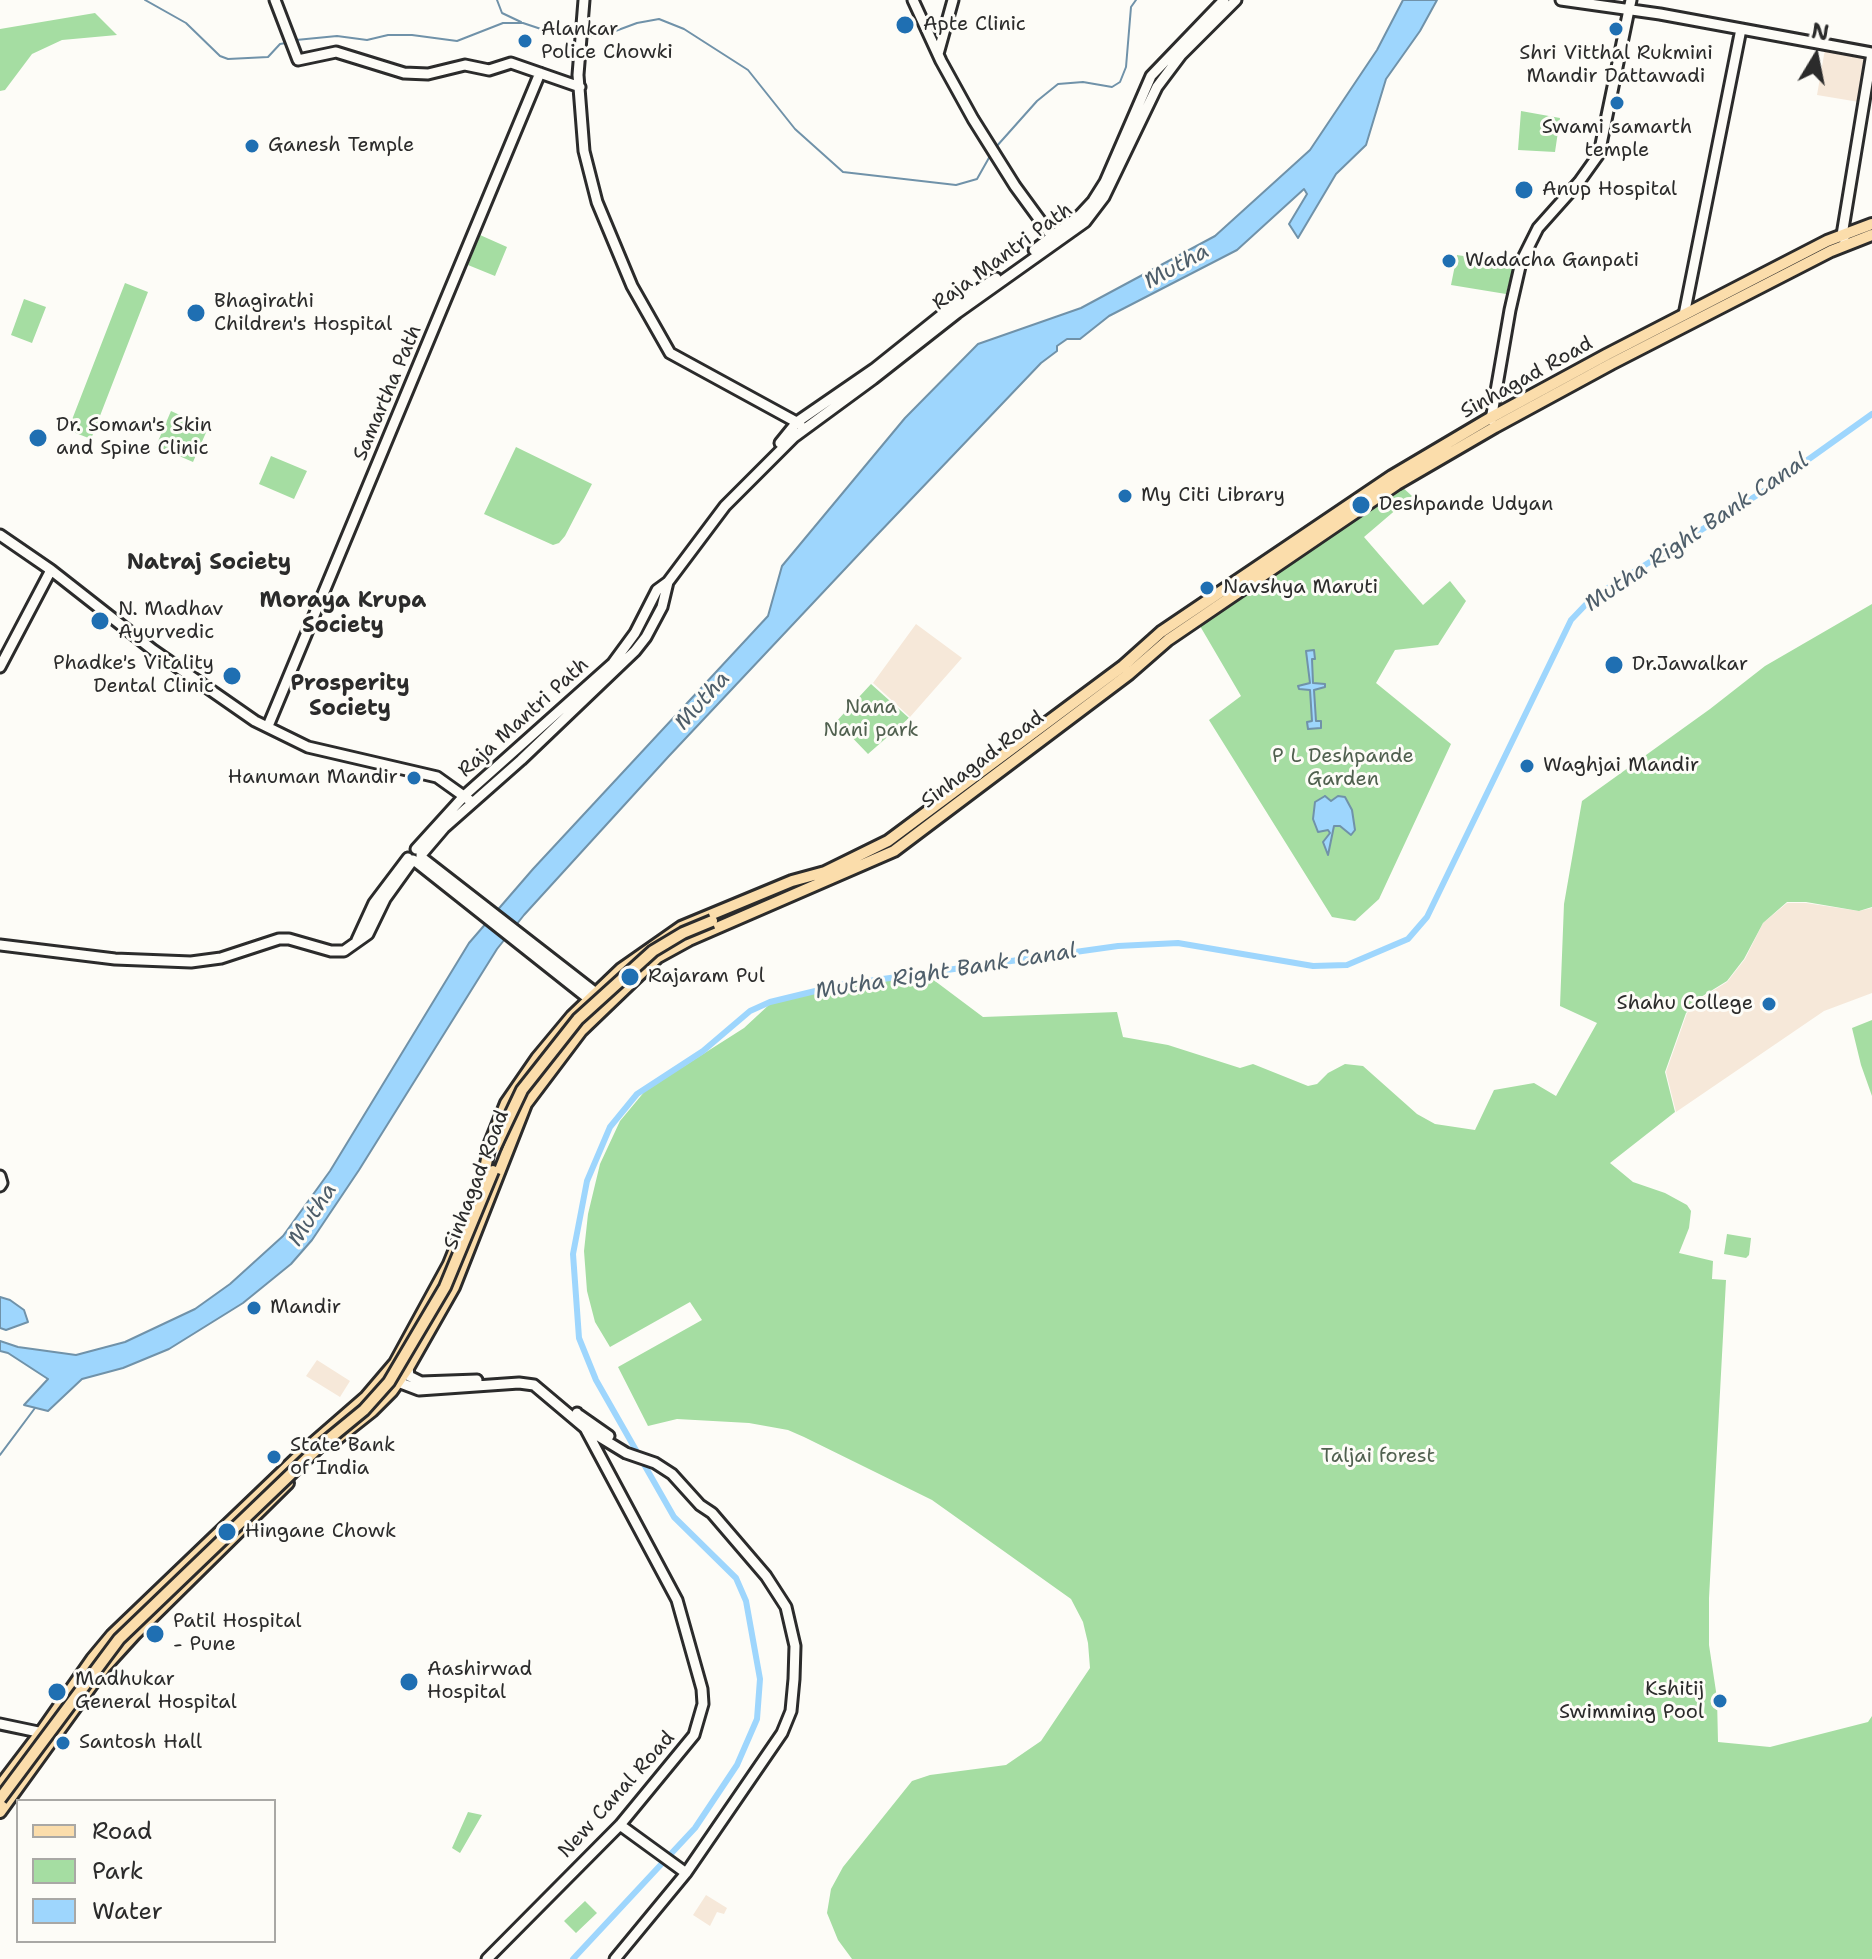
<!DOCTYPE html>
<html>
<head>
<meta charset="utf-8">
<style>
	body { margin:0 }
	#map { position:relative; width:1872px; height:1959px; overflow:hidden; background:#fdfcf7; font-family:"Shantell Sans",sans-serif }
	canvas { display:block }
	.legend { position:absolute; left:16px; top:1799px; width:260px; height:144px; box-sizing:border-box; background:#fdfcf7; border:2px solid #a9a8a5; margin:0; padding:10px 14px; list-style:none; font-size:24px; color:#2b2b2b }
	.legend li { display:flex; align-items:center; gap:16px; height:40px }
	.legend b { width:40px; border:2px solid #a9a8a5 }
	.north { position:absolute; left:1776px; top:16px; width:80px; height:80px; -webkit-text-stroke:6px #fdfcf7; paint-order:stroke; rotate:10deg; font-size:22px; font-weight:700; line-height:32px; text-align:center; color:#2b2b2b }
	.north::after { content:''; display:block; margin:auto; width:28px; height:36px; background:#2b2b2b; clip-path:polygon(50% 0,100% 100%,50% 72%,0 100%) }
</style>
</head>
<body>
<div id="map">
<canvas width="1872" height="1959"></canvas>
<ul class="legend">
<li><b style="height:10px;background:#fbddab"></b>Road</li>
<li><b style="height:22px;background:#a5dda2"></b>Park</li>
<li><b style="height:22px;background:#9ed6fd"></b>Water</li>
</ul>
<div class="north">N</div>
</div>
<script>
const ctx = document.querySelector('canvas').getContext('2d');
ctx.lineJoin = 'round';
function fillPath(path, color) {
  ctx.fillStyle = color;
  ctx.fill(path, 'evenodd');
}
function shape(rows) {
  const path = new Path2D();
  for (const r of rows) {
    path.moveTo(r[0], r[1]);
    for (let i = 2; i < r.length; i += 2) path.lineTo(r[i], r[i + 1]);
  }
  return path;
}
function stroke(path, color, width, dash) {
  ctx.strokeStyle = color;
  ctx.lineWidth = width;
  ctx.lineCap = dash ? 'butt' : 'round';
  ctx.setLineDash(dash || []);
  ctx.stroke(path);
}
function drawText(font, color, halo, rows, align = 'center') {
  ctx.font = font + ' "Shantell Sans",sans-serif';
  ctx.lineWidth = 6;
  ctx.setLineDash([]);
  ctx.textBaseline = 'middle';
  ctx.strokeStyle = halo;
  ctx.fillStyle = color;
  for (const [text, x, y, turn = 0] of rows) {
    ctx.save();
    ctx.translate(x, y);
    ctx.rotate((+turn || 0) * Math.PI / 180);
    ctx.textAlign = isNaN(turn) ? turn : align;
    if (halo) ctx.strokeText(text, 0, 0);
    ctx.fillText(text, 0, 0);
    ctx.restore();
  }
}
fillPath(shape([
	[1825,49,1867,57,1859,102,1817,95],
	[916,624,962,658,910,717,873,683],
	[1787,903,1806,903,1859,911,1872,908,1872,993,1824,1011,1676,1112,1666,1072,1687,1013,1701,998,1727,982,1745,959,1763,923],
	[317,1360,350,1381,340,1397,306,1376],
	[706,1895,727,1908,724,1914,717,1912,710,1926,693,1915]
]), '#f6e8d9');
fillPath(shape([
	[95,13,117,35,62,40,32,54,5,90,0,91,0,29],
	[1521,111,1560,118,1555,152,1518,150],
	[480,235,507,247,495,276,468,265],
	[1457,255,1514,264,1506,294,1451,285],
	[125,283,148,292,91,439,68,430],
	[24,299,46,307,32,343,11,335],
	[171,411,208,428,193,462,156,446],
	[516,447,592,484,565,536,559,543,553,545,484,514],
	[271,456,307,471,294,499,259,484],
	[1400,485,1412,496,1364,537,1423,605,1450,581,1466,601,1438,645,1395,650,1376,683,1451,744,1379,899,1355,921,1332,917,1209,720,1241,696,1200,626],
	[1872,604,1872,907,1859,911,1806,902,1787,902,1763,923,1744,959,1727,981,1701,997,1686,1013,1665,1072,1675,1112,1610,1163,1633,1182,1665,1193,1687,1205,1691,1211,1689,1228,1679,1253,1713,1261,1712,1279,1726,1280,1709,1598,1709,1645,1717,1698,1718,1742,1770,1747,1868,1722,1872,1716,1872,1959,852,1959,838,1940,827,1913,831,1889,843,1867,912,1781,930,1775,1006,1765,1041,1741,1090,1668,1088,1643,1083,1622,1071,1599,932,1500,804,1437,788,1430,749,1423,677,1419,648,1426,618,1367,702,1320,690,1302,610,1347,595,1322,587,1291,584,1251,588,1214,600,1164,620,1121,645,1091,744,1028,771,1003,802,993,894,980,931,978,983,1017,1117,1012,1123,1037,1168,1045,1240,1068,1253,1064,1308,1086,1317,1084,1328,1073,1345,1064,1363,1066,1417,1114,1435,1124,1475,1130,1494,1090,1534,1083,1556,1096,1597,1023,1560,1006,1564,904,1582,801,1710,709,1765,666],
	[871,684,909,718,868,754,843,728,834,724],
	[1872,1020,1872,1096,1861,1065,1852,1028],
	[1727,1234,1751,1238,1749,1255,1746,1258,1724,1254],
	[468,1812,482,1815,460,1853,452,1848],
	[585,1901,597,1913,576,1933,564,1921]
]), '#a5dda2');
const water = shape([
	[1403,0,1437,0,1420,31,1386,79,1366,145,1336,174,1298,238,1289,224,1307,194,1304,189,1237,250,1109,316,1080,339,1067,339,1057,346,1057,351,1041,363,876,536,669,756,524,915,497,949,359,1170,312,1240,291,1264,243,1303,169,1349,123,1368,82,1379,48,1411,24,1405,48,1379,8,1353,0,1351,0,1341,18,1347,76,1355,125,1342,195,1309,230,1284,283,1236,330,1171,469,943,533,869,768,616,782,566,905,418,978,344,1081,308,1215,236,1310,150,1377,50,1403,0],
	[1314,650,1315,659,1312,659,1313,683,1325,684,1325,687,1314,690,1316,721,1321,721,1321,728,1308,729,1307,722,1312,721,1310,690,1299,689,1298,686,1310,683,1306,651,1314,650],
	[1325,796,1331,801,1338,796,1345,797,1352,810,1355,830,1351,835,1340,826,1334,826,1328,855,1323,842,1330,833,1328,830,1318,832,1313,819,1315,802,1325,796],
	[0,1297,10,1300,24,1310,28,1322,6,1330,0,1328,0,1297]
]);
fillPath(water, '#9ed6fd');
stroke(water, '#7092a9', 2);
stroke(shape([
	[145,0,186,23,220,56,228,59,268,57,280,44,286,43],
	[497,0,502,13,521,22],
	[586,36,602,36,637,23,659,19,684,29,748,70,795,129,843,172,956,185,977,179,990,156],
	[296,40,337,36,367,40,388,35,412,35,457,41,503,23,523,23,556,34,579,36],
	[996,147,1037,101,1058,84,1083,82,1112,87,1120,82,1126,67,1131,7,1136,0],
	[0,1455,35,1408]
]), '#7092a9', 2);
stroke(shape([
	[573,1959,695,1828,737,1765,757,1719,760,1679,746,1601,736,1578,674,1517,596,1380,579,1338,573,1254,587,1181,610,1127,637,1094,703,1051,750,1011,770,1002,840,985,1118,946,1178,943,1313,966,1347,965,1408,939,1427,917,1571,620,1592,598,1767,489,1872,414]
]), '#9ed6fd', 6);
const secondary = shape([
	[275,0,298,60,336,52,404,73,428,74,465,65,489,70,511,63,580,87],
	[584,0,578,75,584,151,597,202,632,286,670,353,800,424],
	[913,0,941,61,973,119,1015,186,1053,238],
	[1561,0,1660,14,1872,53],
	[938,54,953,0],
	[1844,239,1842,235,1872,53],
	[1034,250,1080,215,1093,201,1105,182,1151,76,1224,0],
	[1684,315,1741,29],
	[1491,420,1510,310,1521,262,1538,228,1579,182,1599,154,1631,0],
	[780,443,797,422,874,369,949,309,996,278],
	[0,535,51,570,153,650,255,721,308,747,437,777,472,802],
	[0,667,51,570],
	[268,726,540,73],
	[416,849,465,795,613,663,635,633,657,590,668,582,725,506,794,437,873,379,957,313,1085,222,1104,197,1157,87,1181,55,1236,0],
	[421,855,444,828,521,760,635,651,646,637,662,607,668,582],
	[421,857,601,997],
	[415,861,594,1003],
	[357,940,374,903,408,858],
	[0,945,115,959,191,962,221,958,279,939,289,939,331,951,344,951,368,934,385,899,413,860],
	[0,1176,2,1183,0,1186],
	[408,1368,409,1376,421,1382,477,1380],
	[395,1377,398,1382,419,1390,519,1383,534,1385,585,1428,626,1453,655,1463,672,1474,700,1505,712,1513,766,1576,786,1607,795,1646,794,1679,791,1711,782,1733,686,1873,615,1959],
	[579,1415,609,1436],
	[0,1724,43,1733],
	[620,1825,686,1873],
	[487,1959,620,1825,694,1735,703,1704,702,1689,677,1600,577,1413]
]);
const primary = shape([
	[329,1445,372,1411,392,1391,408,1368,454,1287,526,1104,581,1031,658,957,689,940,894,851,1129,674,1168,640,1397,484,1495,427,1611,364,1831,251,1872,235],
	[0,1786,41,1732,92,1659,112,1635,304,1451,366,1397,395,1363,449,1264,483,1180,490,1143,506,1103,537,1058,572,1016,621,969,681,927,792,881,825,872,888,841,1123,666,1161,632,1392,476,1490,418,1606,355,1827,241,1872,224],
	[0,1812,104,1668,135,1634,288,1483]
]);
stroke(secondary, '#2b2b2b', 15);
stroke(primary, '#2b2b2b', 16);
stroke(secondary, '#fdfcf7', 9);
stroke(primary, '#fbddab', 10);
const primaryBridge = shape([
	[495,1147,522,1090,578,1019,653,951,683,933,712,921],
	[0,1799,119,1639,319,1447,364,1410,389,1382,445,1287,493,1171]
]);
stroke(primaryBridge, '#2b2b2b', 16, []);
stroke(primaryBridge, '#fbddab', 10);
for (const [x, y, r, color] of [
	[905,25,10,"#1f6fb2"],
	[1616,29,8,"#1f6fb2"],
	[525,41,8,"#1f6fb2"],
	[1617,103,8,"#1f6fb2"],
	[252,146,8,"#1f6fb2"],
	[1524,190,10,"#1f6fb2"],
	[1449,261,8,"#1f6fb2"],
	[196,313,10,"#1f6fb2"],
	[38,438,10,"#1f6fb2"],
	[1125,496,8,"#1f6fb2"],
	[1361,505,10,"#1f6fb2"],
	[1207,588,8,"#1f6fb2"],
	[100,621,10,"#1f6fb2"],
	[1614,665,10,"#1f6fb2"],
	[232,676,10,"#1f6fb2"],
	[1527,766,8,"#1f6fb2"],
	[414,778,8,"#1f6fb2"],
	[630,977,10,"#1f6fb2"],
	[1769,1004,8,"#1f6fb2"],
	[254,1308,8,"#1f6fb2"],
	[274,1457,8,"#1f6fb2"],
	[227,1532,10,"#1f6fb2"],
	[155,1634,10,"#1f6fb2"],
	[409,1682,10,"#1f6fb2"],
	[57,1692,10,"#1f6fb2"],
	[1720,1701,8,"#1f6fb2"],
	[63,1743,8,"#1f6fb2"]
]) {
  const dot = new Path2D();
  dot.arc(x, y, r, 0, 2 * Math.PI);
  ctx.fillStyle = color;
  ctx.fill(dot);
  stroke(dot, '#fdfcf7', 3);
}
drawText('20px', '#2b2b2b', '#fdfcf7', [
	["Apte Clinic",923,25],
	["Alankar",541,30],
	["Police Chowki",541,53],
	["Shri Vitthal Rukmini",1616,54,"center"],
	["Mandir Dattawadi",1616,77,"center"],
	["Swami samarth",1617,128,"center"],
	["temple",1617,151,"center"],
	["Ganesh Temple",268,146],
	["Anup Hospital",1542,190],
	["Wadacha Ganpati",1465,261],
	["Bhagirathi",214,302],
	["Children's Hospital",214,325],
	["Dr. Soman's Skin",56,426],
	["and Spine Clinic",56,449],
	["My Citi Library",1141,496],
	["Deshpande Udyan",1379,505],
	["Navshya Maruti",1223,588],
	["N. Madhav",118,610],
	["Ayurvedic",118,633],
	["Phadke's Vitality",214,664,"right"],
	["Dental Clinic",214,687,"right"],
	["Dr.Jawalkar",1632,665],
	["Waghjai Mandir",1543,766],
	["Hanuman Mandir",398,778,"right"],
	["Rajaram Pul",648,977],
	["Shahu College",1753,1004,"right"],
	["Mandir",270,1308],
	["State Bank",290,1446],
	["of India",290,1469],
	["Hingane Chowk",245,1532],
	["Patil Hospital",173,1622],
	["- Pune",173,1645],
	["Aashirwad",427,1670],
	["Hospital",427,1693],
	["Madhukar",75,1680],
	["General Hospital",75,1703],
	["Kshitij",1704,1690,"right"],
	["Swimming Pool",1704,1713,"right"],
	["Santosh Hall",79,1743]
], 'left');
drawText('20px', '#2b2b2b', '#fdfcf7', [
	["Raja Mantri Path",1003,257,-36],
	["Sinhagad Road",1527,378,-29],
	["Samartha Path",388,393,-67],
	["Raja Mantri Path",524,718,-42],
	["Sinhagad Road",983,760,-37],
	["Sinhagad Road",477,1180,-69],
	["New Canal Road",617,1795,-48]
]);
drawText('20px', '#50604f', '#fdfcf7', [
	["Nana",871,708],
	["Nani park",871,731],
	["P L Deshpande",1343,757],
	["Garden",1343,780],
	["Taljai forest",1378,1457]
]);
drawText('italic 22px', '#4e5e6a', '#fdfcf7', [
	["Mutha",1177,267,-29],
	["Mutha Right Bank Canal",1697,533,-34],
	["Mutha",703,701,-48],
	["Mutha Right Bank Canal",946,972,-9],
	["Mutha",313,1215,-57]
]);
drawText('bold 22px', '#2b2b2b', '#fdfcf7', [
	["Natraj Society",209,563],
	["Moraya Krupa",343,601],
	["Society",343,626],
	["Prosperity",350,684],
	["Society",350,709]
]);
</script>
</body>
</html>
